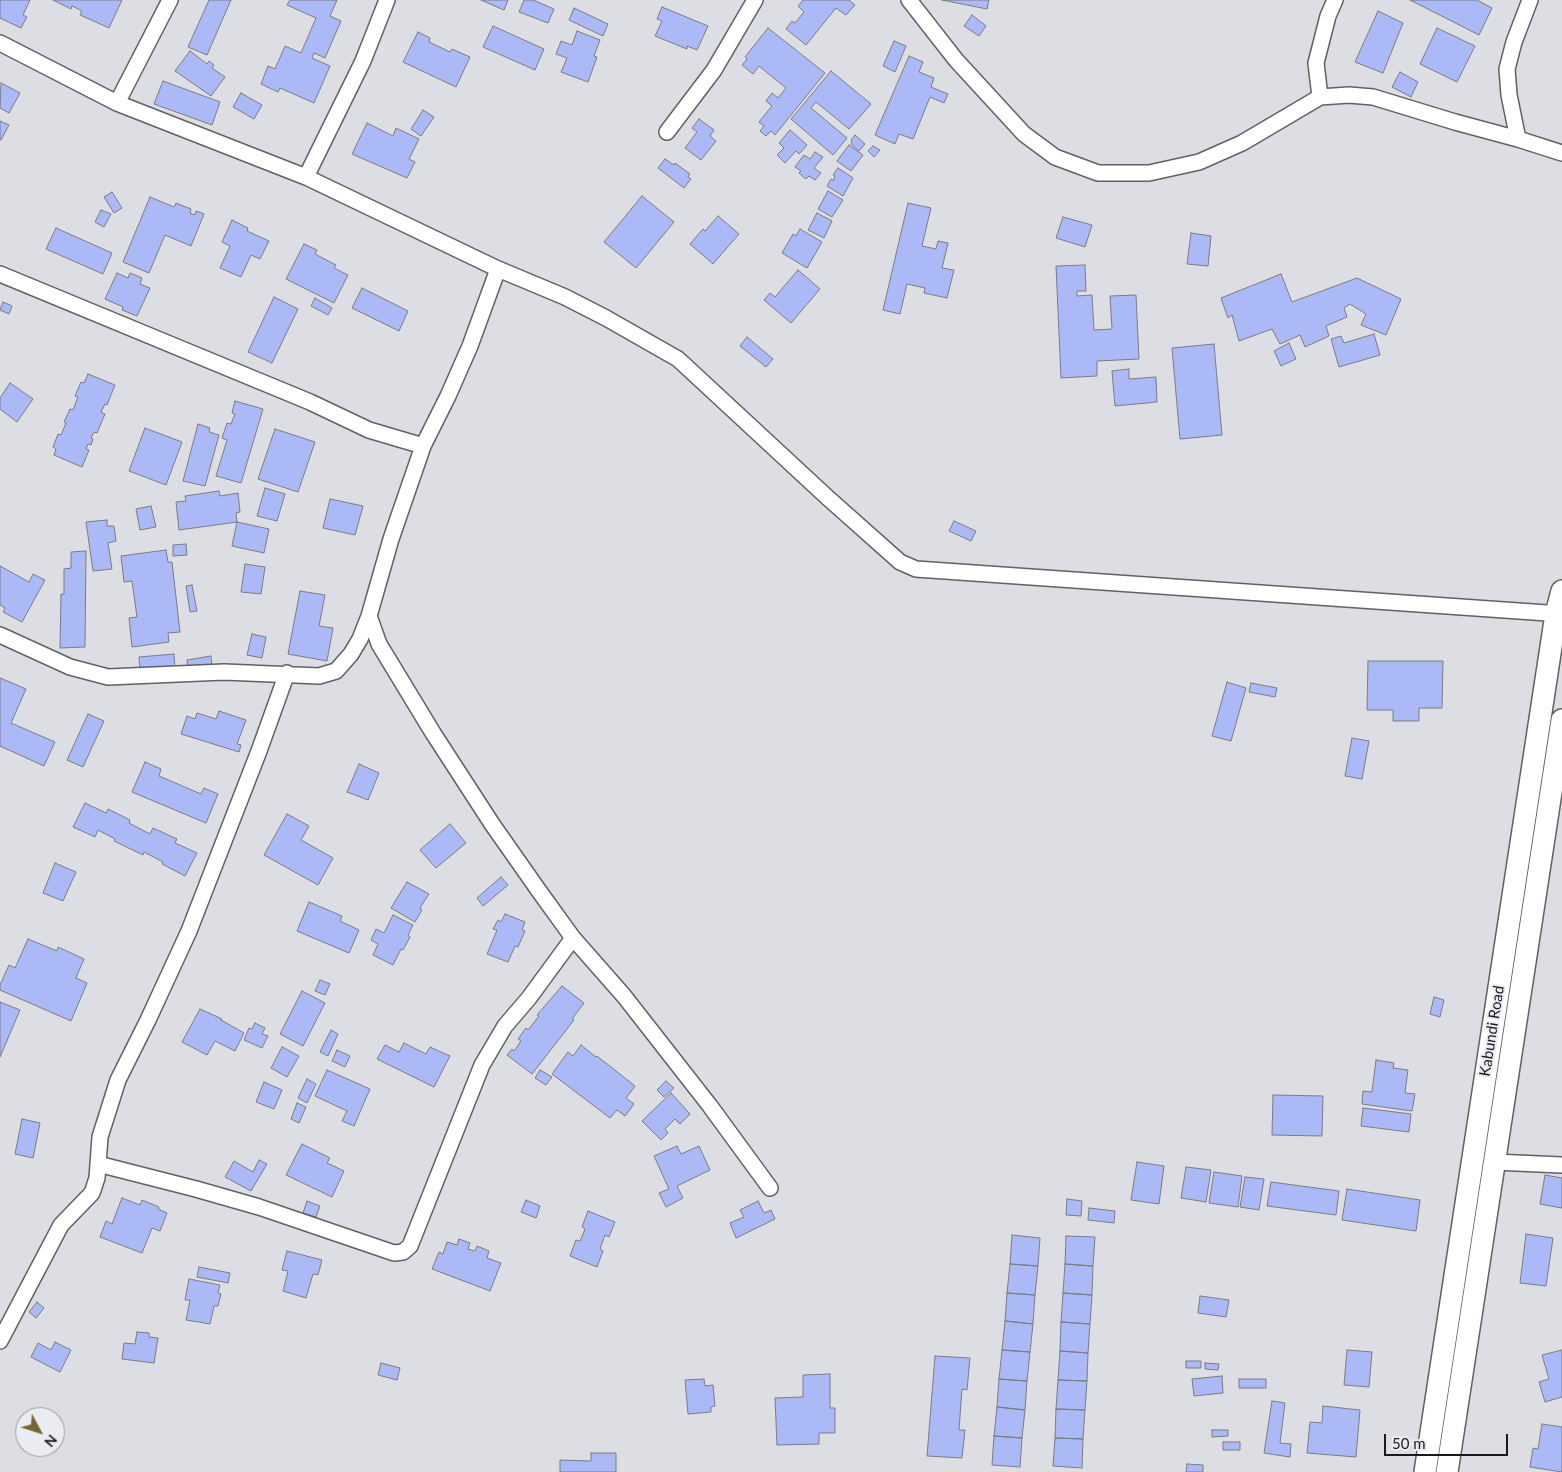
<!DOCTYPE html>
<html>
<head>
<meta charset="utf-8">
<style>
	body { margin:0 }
	#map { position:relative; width:1562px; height:1472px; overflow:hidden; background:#dddee3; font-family:Lato,sans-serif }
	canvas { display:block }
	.north { position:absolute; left:15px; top:1407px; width:50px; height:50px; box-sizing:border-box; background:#eaecf1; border:1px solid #96989b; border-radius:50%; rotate:130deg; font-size:14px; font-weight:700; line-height:20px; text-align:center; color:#191a1b }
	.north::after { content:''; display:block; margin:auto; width:18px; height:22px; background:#746734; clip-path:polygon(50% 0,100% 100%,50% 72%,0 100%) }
	.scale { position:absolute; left:1384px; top:1434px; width:124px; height:22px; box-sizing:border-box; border:2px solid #191a1b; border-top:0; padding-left:6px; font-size:15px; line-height:18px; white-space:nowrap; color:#191a1b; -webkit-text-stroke:4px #eaecf1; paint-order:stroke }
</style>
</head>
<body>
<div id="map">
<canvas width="1562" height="1472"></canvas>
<div class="north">N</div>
<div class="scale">50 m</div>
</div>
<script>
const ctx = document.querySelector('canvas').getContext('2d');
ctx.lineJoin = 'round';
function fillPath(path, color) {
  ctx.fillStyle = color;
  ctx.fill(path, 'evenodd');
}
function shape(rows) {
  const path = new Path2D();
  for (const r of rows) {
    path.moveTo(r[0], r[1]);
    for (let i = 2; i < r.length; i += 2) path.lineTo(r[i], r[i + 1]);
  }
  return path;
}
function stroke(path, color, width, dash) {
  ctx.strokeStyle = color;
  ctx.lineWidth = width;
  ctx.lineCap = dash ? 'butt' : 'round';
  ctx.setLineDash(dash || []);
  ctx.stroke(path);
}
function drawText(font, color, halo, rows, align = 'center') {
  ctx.font = font + ' Lato,sans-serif';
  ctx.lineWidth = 4;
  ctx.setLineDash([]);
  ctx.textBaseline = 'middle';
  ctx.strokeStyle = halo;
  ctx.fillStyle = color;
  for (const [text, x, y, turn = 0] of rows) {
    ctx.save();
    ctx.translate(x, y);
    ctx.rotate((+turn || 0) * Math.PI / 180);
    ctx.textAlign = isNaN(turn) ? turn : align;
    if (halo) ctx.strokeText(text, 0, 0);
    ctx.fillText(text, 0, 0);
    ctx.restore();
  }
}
const building = shape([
	[0,0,30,0,23,15,27,17,21,28,0,18,0,0],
	[53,0,122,0,109,28,80,15,82,11,72,6,71,9,53,0],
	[209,0,231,0,207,55,188,47,209,0],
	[290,0,337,0,330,16,341,21,325,58,314,53,312,58,330,66,314,103,280,88,278,92,261,84,268,66,275,69,285,46,301,53,316,18,287,5,290,0],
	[481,0,508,0,504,10,481,0],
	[524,0,533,0,554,9,548,23,519,12,524,0],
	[803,0,849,0,855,5,846,15,836,8,806,45,786,29,792,21,795,23,804,12,798,6,803,0],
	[942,0,989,0,987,9,942,0],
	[1410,0,1477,0,1492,8,1479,35,1410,0],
	[662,7,708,26,697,50,687,46,687,49,655,36,662,21,657,19,662,7],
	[574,8,608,24,603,36,569,20,574,8],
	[1378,11,1403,23,1383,73,1355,62,1378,11],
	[972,15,986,26,979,36,964,26,972,15],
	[493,26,544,49,535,70,483,47,493,26],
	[768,28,825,73,775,135,771,131,766,136,760,131,764,126,759,122,772,106,766,101,772,93,778,98,786,88,759,66,753,74,742,65,747,59,745,57,768,28],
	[1437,28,1475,46,1457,82,1420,64,1437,28],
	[577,31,600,40,594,56,597,57,588,82,561,72,567,58,556,54,561,41,572,45,577,31],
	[418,32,430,38,429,42,450,52,452,49,470,57,456,87,403,62,418,32],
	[894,41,906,46,895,72,883,66,894,41],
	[190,51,207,64,209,61,214,65,212,68,225,77,211,96,175,71,190,51],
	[909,56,923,62,919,72,934,78,931,87,948,94,944,103,930,97,913,139,899,134,895,144,875,135,909,56],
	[831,71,871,104,849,129,816,102,811,108,847,138,833,155,791,119,831,71],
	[1400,72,1418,82,1411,97,1392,87,1400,72],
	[163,81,220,102,212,125,154,104,163,81],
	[1,83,20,93,9,113,0,108,1,83],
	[241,93,262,105,254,119,233,107,241,93],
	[423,110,434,117,421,136,411,129,423,110],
	[699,119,714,130,710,136,716,141,701,160,685,148,697,132,692,128,699,119],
	[0,121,9,125,1,140,0,140,0,121],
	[367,123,393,136,396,128,419,139,409,159,415,162,407,178,352,154,367,123],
	[790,130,807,145,799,154,796,151,785,163,777,155,784,148,779,143,790,130],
	[855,135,865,144,859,151,851,144,852,142,851,140,855,135],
	[849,145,863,155,851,171,837,161,849,145],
	[873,146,880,150,874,157,868,151,873,146],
	[815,152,823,157,814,168,821,173,815,180,809,176,806,179,799,173,801,171,795,167,804,155,810,159,815,152],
	[665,159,674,165,675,163,690,174,688,177,691,179,684,188,658,168,665,159],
	[838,168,853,178,843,196,827,186,831,179,833,181,835,176,833,175,838,168],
	[828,191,843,200,832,217,818,209,828,191],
	[112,192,122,208,114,213,104,197,112,192],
	[642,196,674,222,636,268,604,242,642,196],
	[150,197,174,207,176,203,191,209,190,213,195,215,196,211,204,214,191,246,165,235,149,273,123,262,150,197],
	[908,203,931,208,922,246,936,249,938,241,948,243,942,268,954,270,947,298,924,293,925,288,907,284,900,314,883,310,908,203],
	[101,210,111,214,104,227,95,222,101,210],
	[817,213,832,221,824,238,808,230,817,213],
	[718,216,739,234,713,264,690,244,703,229,705,231,718,216],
	[1063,217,1092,225,1085,247,1056,238,1063,217],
	[232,220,248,228,247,231,269,241,260,259,251,255,241,277,220,268,230,246,222,242,232,220],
	[56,228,112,253,103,274,46,249,56,228],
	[800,229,822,242,807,268,782,253,793,234,796,236,800,229],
	[1191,233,1211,236,1208,266,1187,264,1191,233],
	[304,244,317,250,315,254,336,265,334,268,348,275,334,303,286,279,304,244],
	[1085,265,1086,291,1077,291,1077,296,1092,295,1094,330,1112,329,1110,296,1136,295,1139,359,1097,361,1097,376,1061,378,1056,266,1085,265],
	[798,270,820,289,791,323,764,300,770,293,775,297,798,270],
	[117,273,128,278,130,273,142,278,140,284,150,288,137,316,122,310,123,307,105,299,117,273],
	[1281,274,1292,302,1357,278,1401,299,1386,335,1361,325,1366,314,1350,304,1344,308,1347,317,1326,326,1329,336,1305,347,1300,335,1280,344,1272,329,1239,341,1232,315,1228,318,1221,298,1281,274],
	[362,288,408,311,399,331,352,308,362,288],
	[274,297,298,309,272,363,248,352,274,297],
	[315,298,332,308,328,315,311,306,315,298],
	[3,302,12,306,9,314,0,310,3,302],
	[1374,334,1380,355,1339,367,1331,339,1341,336,1344,343,1374,334],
	[747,337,773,359,766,367,740,346,747,337],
	[1289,343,1296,359,1281,366,1274,351,1289,343],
	[1214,344,1222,435,1180,439,1172,348,1214,344],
	[1129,369,1129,379,1156,377,1157,402,1115,406,1112,371,1129,369],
	[88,374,115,385,107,405,105,404,101,412,105,414,97,433,94,432,91,438,93,439,91,445,88,444,86,449,89,450,82,467,54,455,56,449,53,447,58,434,61,435,66,423,64,422,70,409,73,410,78,397,75,396,81,382,84,383,88,374],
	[10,383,33,399,17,422,0,409,0,398,10,383],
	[235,401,263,409,241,483,216,476,227,440,222,438,227,423,231,424,235,414,232,413,235,401],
	[198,424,210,428,209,432,219,435,205,486,183,481,198,424],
	[145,428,182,442,166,485,129,471,145,428],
	[275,429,315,442,298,492,258,479,275,429],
	[265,488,285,494,277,521,257,516,265,488],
	[219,491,220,496,238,493,240,512,236,513,237,522,179,530,176,502,186,501,185,496,219,491],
	[330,499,363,506,355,535,323,528,330,499],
	[151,506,156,527,140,530,136,509,151,506],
	[107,520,107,526,114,526,116,541,108,543,112,569,93,571,86,522,107,520],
	[954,521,976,531,971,541,949,531,954,521],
	[237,522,269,529,264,553,232,546,237,522],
	[186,544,187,555,173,556,173,545,186,544],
	[166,550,168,562,172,562,180,632,168,633,169,642,132,647,129,618,137,617,132,581,124,582,121,556,166,550],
	[86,551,85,647,60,648,61,594,64,594,64,569,71,568,71,552,86,551],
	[245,564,265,567,261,594,241,592,245,564],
	[0,566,29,582,33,574,45,580,22,622,3,612,5,608,0,605,0,566],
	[192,585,197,611,190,612,186,586,192,585],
	[300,591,325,595,319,626,333,628,327,661,288,654,300,591],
	[252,634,266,637,262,658,247,655,252,634],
	[174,654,175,669,140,672,139,657,174,654],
	[211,656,212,667,188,671,187,660,211,656],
	[1368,661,1443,661,1442,708,1419,708,1419,721,1393,721,1393,710,1367,710,1368,661],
	[0,678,26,689,11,723,55,742,44,766,0,746,0,678],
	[1227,682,1246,688,1231,741,1212,736,1227,682],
	[1251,683,1277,688,1275,697,1249,692,1251,683],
	[219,711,246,720,237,744,241,745,239,752,181,734,187,716,195,719,197,713,216,719,219,711],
	[88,714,104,721,83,767,67,760,88,714],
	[1352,738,1369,741,1362,779,1345,776,1352,738],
	[145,762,161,769,159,776,201,794,204,788,218,794,206,823,132,792,145,762],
	[359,764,379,773,368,800,347,792,359,764],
	[85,803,106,813,108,809,130,820,129,823,150,834,153,828,177,839,175,843,197,853,185,876,162,864,163,862,144,852,143,855,114,841,115,839,98,830,95,837,73,827,85,803],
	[287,814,309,826,301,840,333,858,318,885,264,855,287,814],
	[450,824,466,843,436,868,420,850,450,824],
	[55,863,76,872,63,901,43,893,55,863],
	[501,877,508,885,483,906,477,898,501,877],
	[407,882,429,894,420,908,422,910,415,922,391,908,407,882],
	[309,902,342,916,340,921,359,930,349,953,297,931,309,902],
	[505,914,525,922,522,930,525,931,518,947,515,946,508,962,487,954,497,930,493,929,498,920,501,922,505,914],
	[393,915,413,925,408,935,410,937,403,950,401,949,393,965,373,955,378,944,371,940,376,929,384,933,393,915],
	[28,939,57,951,58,947,84,959,76,978,87,983,71,1021,0,990,0,985,9,965,15,968,28,939],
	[320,980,330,984,325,995,315,991,320,980],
	[562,986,584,1003,572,1019,574,1020,532,1074,507,1055,512,1049,514,1051,521,1041,518,1039,526,1028,528,1030,539,1016,537,1015,562,986],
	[302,991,325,1003,303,1046,280,1034,302,991],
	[1434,997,1444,1000,1440,1017,1430,1014,1434,997],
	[0,1002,20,1010,0,1057,0,1002],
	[200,1009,222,1019,221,1020,244,1033,235,1051,215,1041,207,1055,182,1042,200,1009],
	[255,1023,265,1028,262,1034,268,1036,262,1048,244,1040,249,1028,252,1029,255,1023],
	[331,1030,338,1034,328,1056,320,1052,331,1030],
	[404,1043,426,1054,430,1047,450,1056,434,1087,377,1059,385,1045,399,1052,404,1043],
	[581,1045,596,1057,597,1056,635,1086,626,1098,634,1104,625,1116,617,1110,610,1118,552,1074,568,1052,573,1056,581,1045],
	[282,1047,299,1056,287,1077,271,1068,282,1047],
	[337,1050,350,1056,345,1067,332,1061,337,1050],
	[1376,1060,1394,1063,1393,1068,1408,1070,1405,1093,1415,1094,1412,1111,1362,1104,1363,1091,1372,1092,1376,1060],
	[327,1070,370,1089,354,1126,342,1121,347,1111,315,1096,327,1070],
	[540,1070,552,1077,546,1085,535,1078,540,1070],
	[307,1079,316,1084,307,1103,298,1098,307,1079],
	[666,1081,674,1088,664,1097,657,1090,666,1081],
	[264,1082,282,1090,274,1109,256,1102,264,1082],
	[671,1093,690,1114,680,1124,675,1119,665,1129,668,1133,661,1140,642,1121,671,1093],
	[1273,1095,1323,1096,1322,1136,1272,1135,1273,1095],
	[297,1103,306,1107,299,1123,291,1119,297,1103],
	[1363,1108,1411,1114,1409,1132,1361,1126,1363,1108],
	[22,1119,40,1123,33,1158,15,1154,22,1119],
	[302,1144,330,1158,327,1163,344,1171,332,1197,286,1175,302,1144],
	[677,1146,681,1154,699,1146,710,1170,677,1186,683,1198,666,1207,659,1193,669,1189,654,1156,677,1146],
	[259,1160,267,1164,251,1191,225,1177,234,1161,253,1172,259,1160],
	[1137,1162,1164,1166,1159,1204,1131,1200,1137,1162],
	[1186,1167,1211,1170,1206,1202,1181,1198,1186,1167],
	[1214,1172,1242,1176,1238,1207,1209,1203,1214,1172],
	[1545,1175,1562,1178,1562,1208,1540,1204,1545,1175],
	[1245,1177,1264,1179,1259,1210,1240,1207,1245,1177],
	[1271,1182,1339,1191,1336,1215,1267,1206,1271,1182],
	[1347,1189,1420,1200,1416,1231,1342,1220,1347,1189],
	[122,1198,140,1205,142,1200,159,1207,158,1209,167,1213,160,1231,152,1228,142,1253,100,1237,106,1221,112,1224,122,1198],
	[1067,1199,1082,1201,1081,1216,1066,1215,1067,1199],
	[526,1200,540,1206,536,1218,521,1212,526,1200],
	[307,1201,320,1206,316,1217,303,1213,307,1201],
	[758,1201,764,1213,771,1210,775,1219,736,1238,730,1223,744,1217,740,1210,758,1201],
	[1089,1208,1115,1211,1114,1223,1088,1220,1089,1208],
	[588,1211,615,1222,609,1237,605,1235,600,1249,603,1251,597,1267,570,1256,576,1240,580,1241,585,1229,582,1227,588,1211],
	[1526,1234,1553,1238,1546,1286,1520,1283,1526,1234],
	[1012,1235,1040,1238,1038,1266,1010,1264,1012,1235],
	[1066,1236,1095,1237,1093,1266,1065,1264,1066,1236],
	[459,1239,470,1243,468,1249,475,1251,477,1246,489,1251,487,1258,501,1263,490,1291,432,1269,439,1252,443,1254,447,1242,457,1245,459,1239],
	[287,1251,322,1260,318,1275,313,1274,306,1298,283,1291,288,1271,282,1270,287,1251],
	[1010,1264,1038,1266,1035,1295,1007,1293,1010,1264],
	[1065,1264,1093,1266,1092,1295,1063,1293,1065,1264],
	[199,1267,230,1273,228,1283,197,1277,199,1267],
	[189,1279,220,1285,218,1293,221,1294,218,1306,214,1306,210,1324,186,1320,190,1300,185,1300,189,1279],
	[1007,1293,1035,1295,1033,1324,1005,1321,1007,1293],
	[1063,1293,1092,1295,1090,1324,1061,1322,1063,1293],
	[1200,1296,1229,1300,1226,1317,1198,1313,1200,1296],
	[37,1302,44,1308,36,1318,29,1312,37,1302],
	[1005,1321,1033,1324,1030,1352,1002,1350,1005,1321],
	[1061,1322,1090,1324,1088,1353,1060,1351,1061,1322],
	[137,1332,149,1333,149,1337,158,1338,154,1363,122,1359,124,1343,135,1344,137,1332],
	[55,1342,71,1350,60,1372,31,1357,38,1343,51,1350,55,1342],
	[1002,1350,1030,1352,1027,1381,999,1379,1002,1350],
	[1347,1350,1372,1352,1369,1387,1344,1385,1347,1350],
	[1562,1350,1562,1397,1545,1402,1539,1382,1549,1379,1542,1355,1562,1350],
	[1060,1351,1088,1353,1087,1381,1058,1380,1060,1351],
	[935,1356,970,1358,967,1390,962,1389,959,1430,965,1430,962,1458,927,1456,935,1356],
	[1186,1361,1201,1361,1201,1368,1186,1368,1186,1361],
	[381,1363,400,1368,397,1380,378,1375,381,1363],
	[1205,1363,1219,1364,1218,1370,1205,1369,1205,1363],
	[830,1374,830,1408,835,1408,835,1433,819,1433,819,1444,777,1445,775,1398,803,1397,803,1375,830,1374],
	[1222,1376,1223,1393,1194,1396,1192,1379,1222,1376],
	[704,1379,705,1386,713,1385,715,1406,711,1407,711,1412,688,1414,685,1380,704,1379],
	[999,1379,1027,1381,1025,1410,997,1407,999,1379],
	[1239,1379,1266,1379,1266,1388,1239,1388,1239,1379],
	[1058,1380,1087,1381,1085,1410,1056,1409,1058,1380],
	[1272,1401,1285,1403,1280,1443,1291,1444,1290,1457,1264,1453,1272,1401],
	[1323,1406,1360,1410,1356,1457,1307,1453,1310,1422,1322,1423,1323,1406],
	[997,1407,1025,1410,1022,1438,994,1436,997,1407],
	[1056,1409,1085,1410,1083,1439,1055,1438,1056,1409],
	[1542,1424,1562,1427,1562,1472,1530,1467,1533,1448,1538,1449,1542,1424],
	[1212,1430,1228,1430,1228,1436,1212,1437,1212,1430],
	[994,1436,1022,1438,1020,1467,992,1465,994,1436],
	[1055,1438,1083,1439,1082,1468,1053,1466,1055,1438],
	[1223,1442,1240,1442,1240,1450,1223,1450,1223,1442],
	[591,1453,616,1453,616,1472,560,1472,560,1460,591,1461,591,1453],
	[1187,1464,1203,1465,1203,1472,1186,1472,1187,1464]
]);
fillPath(building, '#acb9f7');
stroke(building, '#7b7c80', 1);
const street = shape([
	[909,0,956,60,1024,134,1055,157,1098,173,1149,173,1199,162,1242,143,1320,97,1349,95,1373,97,1455,122,1518,139,1562,153],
	[0,43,117,103,306,177,498,269,565,297,606,318,678,359,828,498,900,562,916,569,1562,614],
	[1320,97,1316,63,1328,16,1335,0],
	[117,103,170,0],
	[667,132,714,70,755,0],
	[1518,139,1509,95,1507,69,1514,42,1530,0],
	[306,177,363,61,387,0],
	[0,274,310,402,369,430,423,446,448,396,470,346,498,269],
	[369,616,379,644,433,733,492,824,539,891,573,938,624,996,710,1106,770,1188],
	[0,635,70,667,108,677,224,672,319,676,336,671,351,654,360,639,369,616,391,539,423,446],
	[1494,1162,1562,1165],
	[98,1164,196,1189,259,1207,394,1253,403,1252,410,1246,482,1065,505,1026,529,998,573,938],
	[0,1341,61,1225,92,1193,97,1178,100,1137,118,1080,148,1020,189,931,259,751,287,673]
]);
const secondary = shape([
	[1425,1472,1556,614,1562,591],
	[1447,1472,1562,720]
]);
stroke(street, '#606165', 18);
stroke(secondary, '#606165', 24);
stroke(street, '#fff', 15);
stroke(secondary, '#fff', 21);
drawText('15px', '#191a1b', '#eaecf1', [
	["Kabundi Road",1492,1031,-81]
]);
</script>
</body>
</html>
